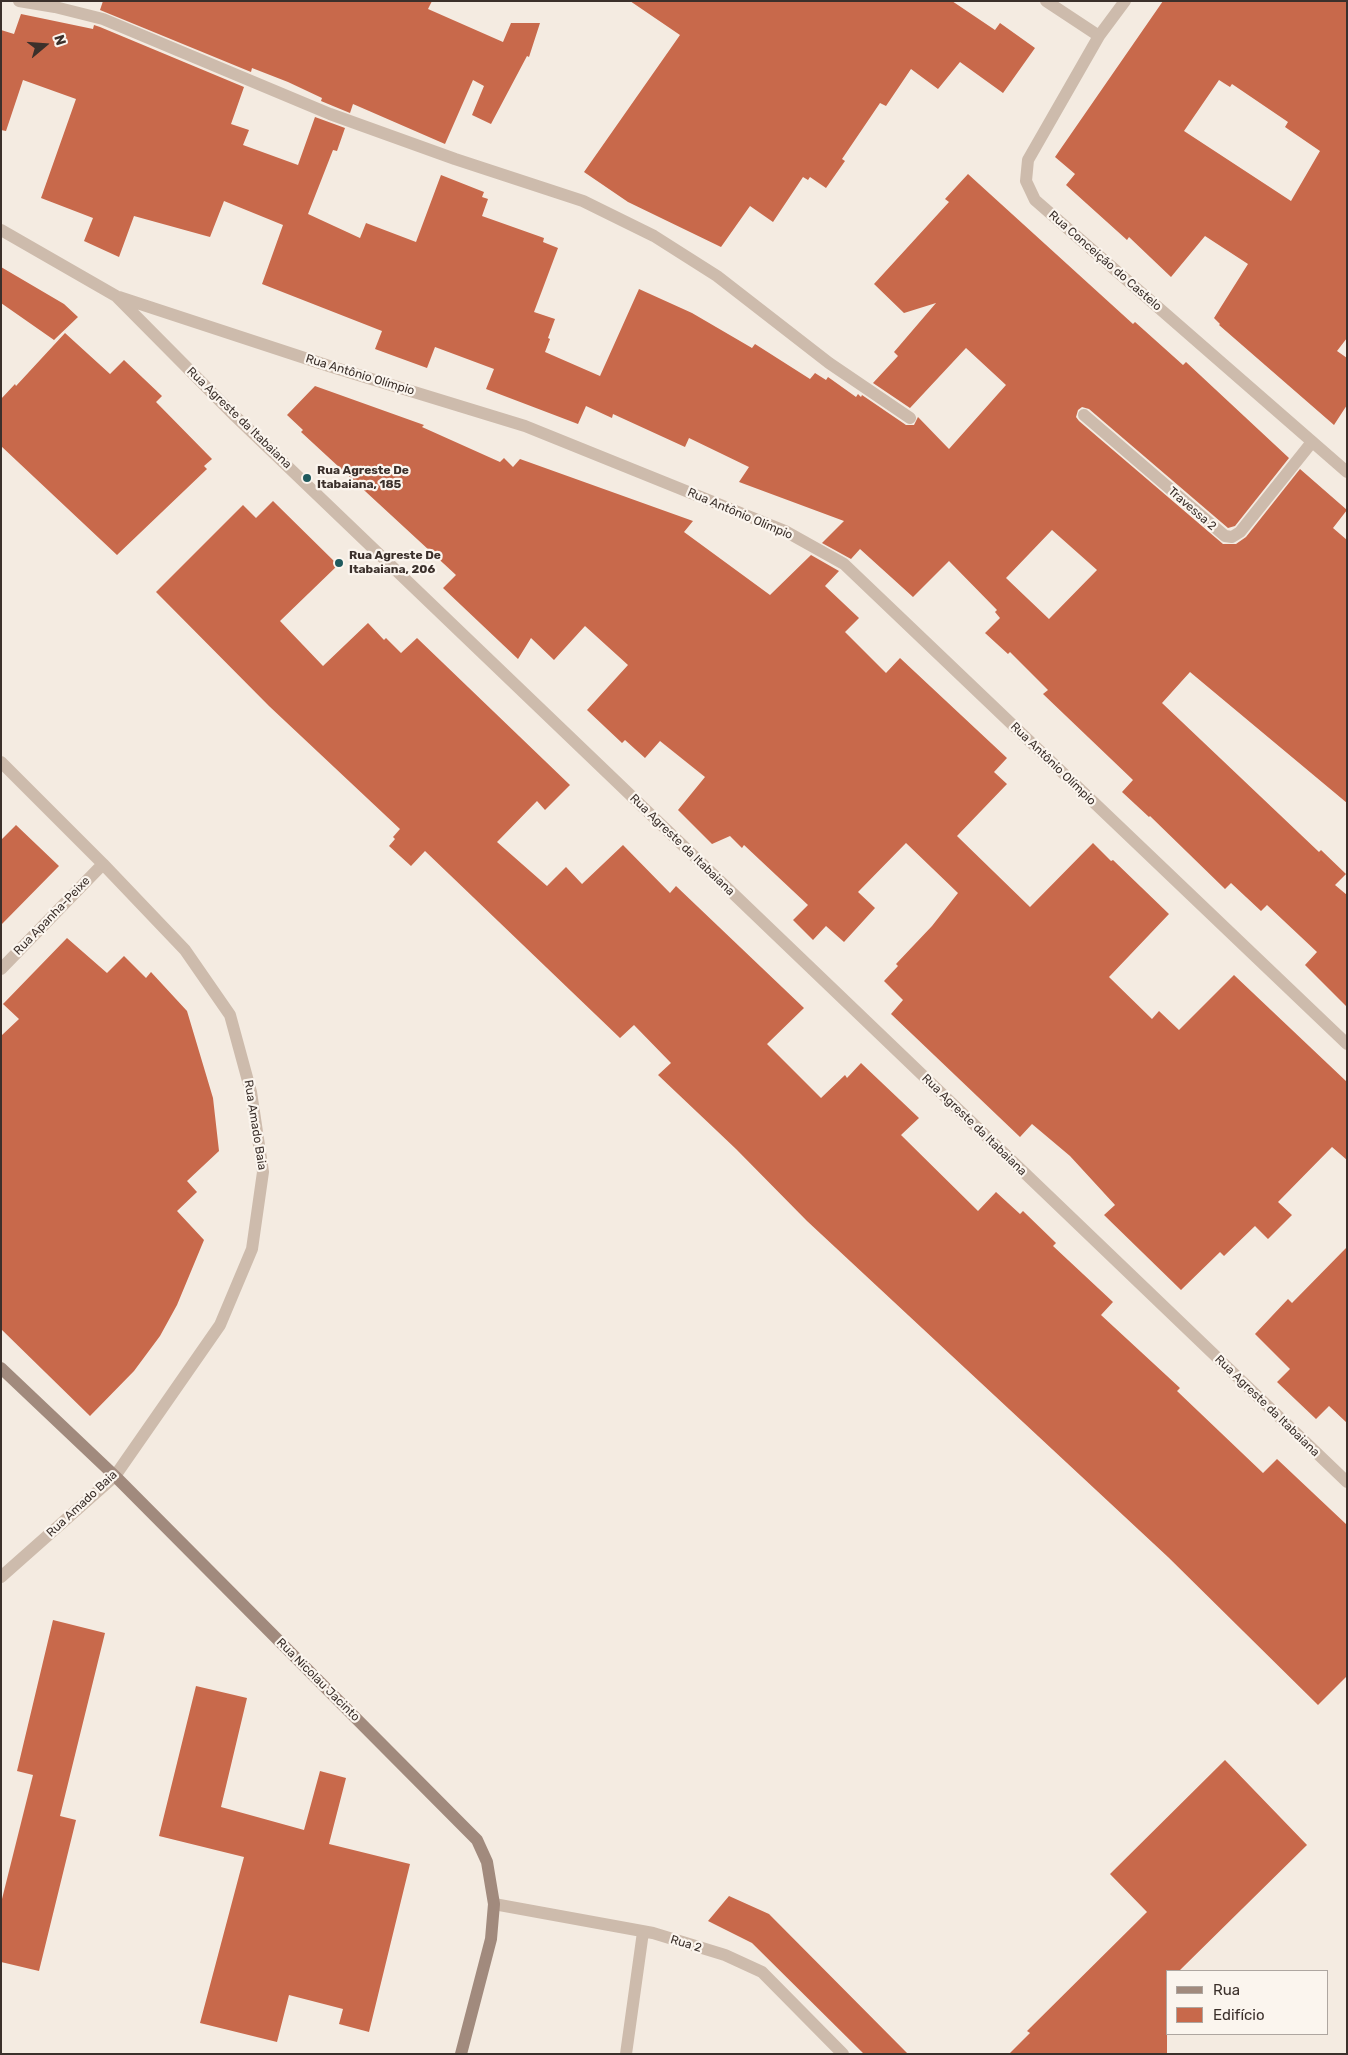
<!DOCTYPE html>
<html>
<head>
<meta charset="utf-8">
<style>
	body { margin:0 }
	#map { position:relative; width:1348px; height:2055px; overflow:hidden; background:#f4ebe1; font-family:Rubik,sans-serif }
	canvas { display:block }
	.frame { position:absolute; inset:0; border:2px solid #3b302b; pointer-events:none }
	.legend { position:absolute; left:1166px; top:1970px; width:162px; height:65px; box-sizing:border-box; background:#fbf5ee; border:1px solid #aea6a0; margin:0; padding:6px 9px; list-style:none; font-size:15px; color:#3b302b }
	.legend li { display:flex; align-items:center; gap:10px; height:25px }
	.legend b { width:25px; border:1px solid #aea6a0 }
	.north { position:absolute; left:20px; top:20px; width:50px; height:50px; -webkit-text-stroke:4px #fbf5ee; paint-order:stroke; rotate:72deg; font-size:14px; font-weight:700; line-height:20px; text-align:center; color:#3b302b }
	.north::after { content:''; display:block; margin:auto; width:18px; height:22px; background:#3b302b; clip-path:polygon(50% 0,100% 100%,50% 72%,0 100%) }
</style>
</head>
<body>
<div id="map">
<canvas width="1348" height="2055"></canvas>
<div class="frame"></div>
<ul class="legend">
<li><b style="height:6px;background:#a18a7d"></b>Rua</li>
<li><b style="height:14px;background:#c8694b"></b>Edifício</li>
</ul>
<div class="north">N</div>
</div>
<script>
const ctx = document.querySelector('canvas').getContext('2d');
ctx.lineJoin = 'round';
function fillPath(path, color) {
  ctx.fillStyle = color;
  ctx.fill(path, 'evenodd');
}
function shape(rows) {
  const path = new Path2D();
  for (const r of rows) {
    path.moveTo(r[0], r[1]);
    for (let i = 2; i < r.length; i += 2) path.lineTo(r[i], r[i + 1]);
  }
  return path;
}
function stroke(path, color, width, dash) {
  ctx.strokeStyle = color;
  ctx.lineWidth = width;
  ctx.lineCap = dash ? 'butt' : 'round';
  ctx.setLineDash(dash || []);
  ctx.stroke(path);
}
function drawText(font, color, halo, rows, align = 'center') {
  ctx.font = font + ' Rubik,sans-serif';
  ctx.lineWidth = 4.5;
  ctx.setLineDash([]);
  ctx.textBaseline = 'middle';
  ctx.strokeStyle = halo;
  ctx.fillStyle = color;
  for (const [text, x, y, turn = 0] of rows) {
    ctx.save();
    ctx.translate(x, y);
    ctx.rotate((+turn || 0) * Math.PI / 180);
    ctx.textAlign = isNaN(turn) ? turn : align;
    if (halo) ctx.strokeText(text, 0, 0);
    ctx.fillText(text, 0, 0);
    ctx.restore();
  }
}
fillPath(shape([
	[103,1,432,1,428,9,503,42,511,23,540,23,529,57,527,56,491,124,472,115,484,86,473,80,445,144,353,104,350,113,333,106,321,101,322,98,288,82,252,68,251,72,100,10],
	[630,1,952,1,995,30,1000,23,1035,48,1003,93,960,62,938,89,911,69,886,106,880,103,842,159,845,161,826,188,810,177,808,180,803,177,773,222,750,206,721,247,628,202,584,172,680,35],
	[1163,1,1347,1,1347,338,1337,351,1347,358,1347,405,1334,425,1219,325,1220,324,1214,318,1248,264,1205,236,1171,277,1129,237,1127,240,1066,185,1075,174,1055,157],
	[1219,80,1230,87,1232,84,1288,122,1285,127,1320,151,1291,201,1184,131],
	[21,14,93,29,94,25,100,27,244,87,231,124,249,130,243,145,298,165,315,117,345,128,337,151,333,150,308,214,360,238,366,223,416,242,441,175,484,192,482,197,488,199,482,216,544,238,543,242,558,248,534,312,555,319,548,338,550,339,545,352,600,376,639,289,692,313,752,348,755,344,810,379,815,373,826,380,828,377,856,397,858,394,861,397,862,395,906,425,914,425,918,417,949,449,1006,385,966,348,910,408,873,383,898,356,894,352,936,303,904,313,874,284,949,202,945,199,968,174,1133,324,1135,322,1183,365,1186,362,1289,458,1235,526,1228,528,1089,409,1082,407,1078,410,1076,417,1079,421,1223,544,1236,544,1246,537,1300,469,1347,510,1333,528,1347,540,1347,803,1190,672,1162,703,1319,852,1321,850,1346,874,1335,885,1347,895,1347,1007,1305,965,1317,952,1267,905,1261,911,1231,883,1225,889,1150,816,1149,817,1122,792,1133,780,1043,694,1048,690,1010,652,1008,654,985,633,1000,618,995,612,997,610,949,561,913,597,860,549,851,559,822,543,844,521,739,482,749,467,689,438,685,447,613,414,612,418,586,406,578,424,486,389,494,369,435,347,427,368,375,349,382,331,262,284,283,225,224,201,210,237,134,216,119,257,84,241,93,218,41,198,76,99,23,80,6,131,1,130,1,30,14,34],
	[1052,530,1097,570,1049,619,1006,578],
	[1,267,64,304,78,317,54,340,1,303],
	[65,333,110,374,124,360,162,396,156,402,212,459,204,466,207,469,117,555,1,446,1,399,15,384,16,386],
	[315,386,424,425,422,427,500,462,504,458,513,467,520,459,693,521,684,532,770,595,811,555,839,571,825,586,859,618,845,632,886,673,900,658,1007,758,994,772,1007,784,957,836,1030,907,1093,843,1111,861,1113,860,1169,914,1109,977,1152,1019,1159,1011,1179,1030,1234,975,1347,1082,1347,1160,1332,1147,1278,1202,1292,1215,1268,1239,1255,1226,1224,1256,1220,1252,1181,1290,1104,1215,1115,1205,1070,1156,1032,1124,1020,1137,891,1014,903,1000,884,981,898,966,896,964,932,926,958,893,906,843,858,892,875,908,844,942,826,926,813,940,793,920,808,905,744,845,742,848,730,836,712,844,678,810,705,777,660,741,645,758,625,740,622,743,587,710,628,665,585,626,554,660,531,638,518,659,443,588,456,575,301,432,303,430,287,415],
	[273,501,338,565,280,621,323,666,368,623,384,640,386,638,401,653,417,638,570,785,545,810,537,801,497,842,547,886,566,867,582,884,623,845,670,893,676,886,804,1008,767,1044,821,1098,845,1075,847,1078,861,1063,919,1118,901,1135,978,1211,996,1192,1020,1214,1023,1211,1056,1243,1053,1246,1113,1302,1101,1315,1180,1388,1177,1391,1263,1473,1277,1459,1347,1525,1347,1676,1318,1705,1168,1557,807,1221,736,1149,658,1075,671,1063,634,1025,620,1038,425,851,411,866,389,846,395,839,393,837,400,829,269,706,156,592,243,505,256,518],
	[16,825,59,866,1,925,1,840],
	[67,938,107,973,124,956,146,978,151,972,187,1011,213,1098,219,1151,187,1181,197,1192,177,1211,204,1240,177,1305,160,1336,134,1371,90,1416,1,1329,1,1036,19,1019,3,1004],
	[1347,1247,1347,1423,1329,1406,1316,1419,1277,1382,1290,1369,1255,1334,1288,1299,1292,1303],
	[53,1620,105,1633,60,1816,76,1820,39,1971,1,1962,1,1903,33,1775,17,1771],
	[196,1686,247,1698,221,1807,304,1830,320,1771,346,1778,329,1844,410,1864,369,2032,339,2024,343,2009,289,1995,277,2042,200,2023,244,1857,159,1836],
	[1225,1760,1307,1845,1179,1971,1167,1971,1167,2054,1009,2054,1030,2033,1027,2031,1147,1912,1110,1874],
	[729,1896,769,1914,908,2054,864,2054,752,1943,708,1921]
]), '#c8694b');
stroke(shape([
	[1084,415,1225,536,1232,537,1240,532,1312,442]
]), '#cdbbac', 12);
stroke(shape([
	[19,1,55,7,103,19,330,114,455,159,583,201,654,236,717,276,829,363,910,418],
	[1046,1,1099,36],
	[1125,1,1099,36,1028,160,1026,181,1035,200,1347,472],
	[1,230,116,296,235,416,1347,1482],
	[119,297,329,366,525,426,785,531,844,564,1347,1044],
	[1,762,103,864,185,950,230,1015,251,1092,263,1172,252,1249,220,1325,115,1476,1,1577],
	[1,969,103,864],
	[494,1904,653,1933,725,1955,762,1972,843,2054],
	[626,2054,643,1932]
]), '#cdbbac', 12);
stroke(shape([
	[1,1368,115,1476,477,1840,487,1862,494,1904,491,1939,461,2054]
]), '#a18a7d', 12);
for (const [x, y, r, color] of [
	[307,478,5,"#1f5a5e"],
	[339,563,5,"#1f5a5e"]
]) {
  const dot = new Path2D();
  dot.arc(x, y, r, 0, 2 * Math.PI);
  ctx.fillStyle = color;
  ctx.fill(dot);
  stroke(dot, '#fbf5ee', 2);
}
drawText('12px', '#3b302b', '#fbf5ee', [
	["Rua Conceição do Castelo",1105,261,41],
	["Rua Antônio Olímpio",360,375,17],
	["Rua Agreste da Itabaiana",239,418,44],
	["Travessa 2",1192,509,41],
	["Rua Antônio Olímpio",740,514,23],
	["Rua Antônio Olímpio",1053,764,44],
	["Rua Agreste da Itabaiana",682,845,44],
	["Rua Apanha-Peixe",52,916,-46],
	["Rua Amado Baia",255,1125,81],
	["Rua Agreste da Itabaiana",974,1125,44],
	["Rua Agreste da Itabaiana",1267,1406,44],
	["Rua Amado Baia",82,1504,-43],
	["Rua Nicolau Jacinto",318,1680,45],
	["Rua 2",686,1944,17]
]);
drawText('bold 12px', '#3b302b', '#fbf5ee', [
	["Rua Agreste De",317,471],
	["Itabaiana, 185",317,485],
	["Rua Agreste De",349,556],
	["Itabaiana, 206",349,570]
], 'left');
</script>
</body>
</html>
